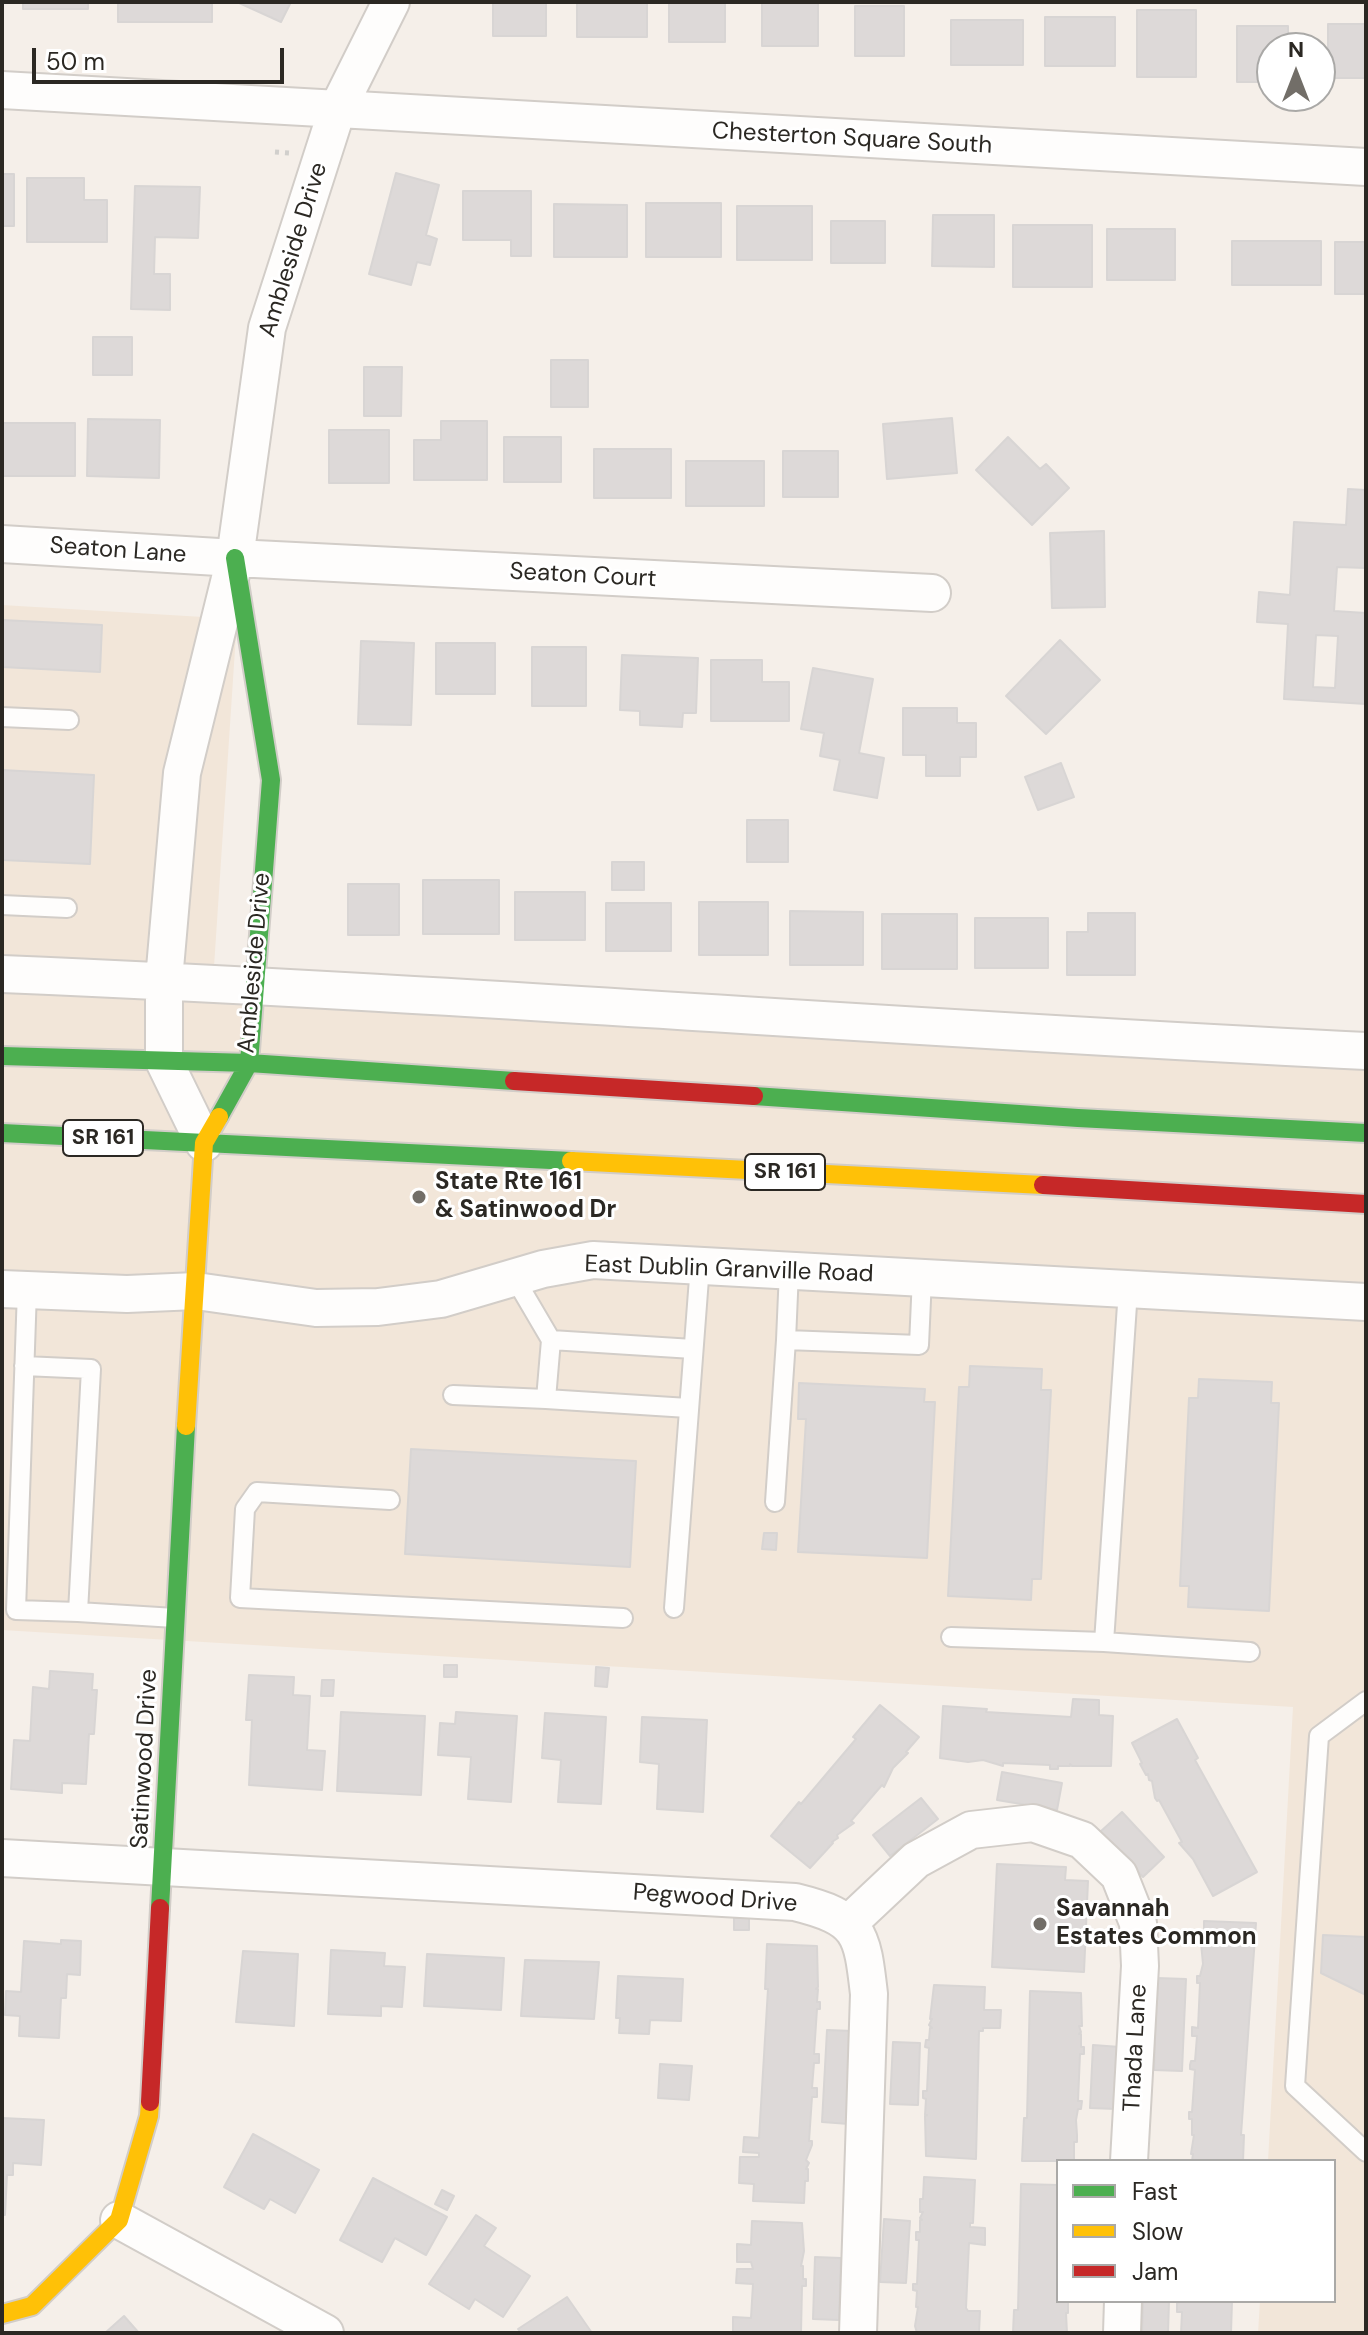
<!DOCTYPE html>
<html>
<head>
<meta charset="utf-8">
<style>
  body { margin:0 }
  #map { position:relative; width:1368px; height:2335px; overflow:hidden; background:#f5efe9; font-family:"DM Sans",sans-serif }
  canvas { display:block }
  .frame { position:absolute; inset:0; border:4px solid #2b2823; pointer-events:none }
  .legend { position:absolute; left:1056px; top:2159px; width:280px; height:144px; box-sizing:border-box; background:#fff; border:2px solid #aaa9a7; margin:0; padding:10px 14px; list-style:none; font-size:24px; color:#2b2823 }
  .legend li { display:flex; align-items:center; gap:16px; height:40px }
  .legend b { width:40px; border:2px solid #aaa9a7 }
  .north { position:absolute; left:1256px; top:32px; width:80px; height:80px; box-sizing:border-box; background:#fff; border:2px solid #aaa9a7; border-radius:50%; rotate:0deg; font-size:22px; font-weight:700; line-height:32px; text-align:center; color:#2b2823 }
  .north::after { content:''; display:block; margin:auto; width:28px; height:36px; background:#726e68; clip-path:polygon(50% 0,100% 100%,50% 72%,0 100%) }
  .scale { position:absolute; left:32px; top:48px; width:252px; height:36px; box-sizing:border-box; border:4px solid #2b2823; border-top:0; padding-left:10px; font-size:24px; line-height:28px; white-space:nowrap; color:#2b2823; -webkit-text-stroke:6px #fff; paint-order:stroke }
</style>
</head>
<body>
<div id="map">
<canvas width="1368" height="2335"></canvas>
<div class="frame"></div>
<ul class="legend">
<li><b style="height:10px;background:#4caf50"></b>Fast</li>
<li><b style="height:10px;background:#ffc107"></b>Slow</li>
<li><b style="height:10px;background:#c62828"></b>Jam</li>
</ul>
<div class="north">N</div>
<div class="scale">50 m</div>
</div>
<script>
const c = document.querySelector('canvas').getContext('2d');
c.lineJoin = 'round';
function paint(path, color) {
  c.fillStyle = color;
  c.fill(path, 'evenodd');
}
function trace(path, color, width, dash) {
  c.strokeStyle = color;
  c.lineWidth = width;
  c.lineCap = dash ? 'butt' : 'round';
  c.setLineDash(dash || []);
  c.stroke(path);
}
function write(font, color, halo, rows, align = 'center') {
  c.font = font + ' "DM Sans",sans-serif';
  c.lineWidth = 6;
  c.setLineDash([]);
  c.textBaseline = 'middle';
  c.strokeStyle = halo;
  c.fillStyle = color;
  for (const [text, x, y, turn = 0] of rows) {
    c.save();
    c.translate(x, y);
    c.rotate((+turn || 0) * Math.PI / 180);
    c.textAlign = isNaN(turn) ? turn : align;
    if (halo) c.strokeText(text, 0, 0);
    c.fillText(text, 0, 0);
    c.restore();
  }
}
const built = new Path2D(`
  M2 605 237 619 212 997 1366 1052V2333H1258L1260 2301H1334V2161H1268L1293 1707 2 1630Z`);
const building = new Path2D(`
  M23 2H88V9H23Z
  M118 2H212V22H118Z
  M237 2H291L281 22Z
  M493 2H546V36H493Z
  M577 2H647V37H577Z
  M669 2H725V42H669Z
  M762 2H818V46H762Z
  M855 6H904V56H855Z
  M1137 10H1196V77H1137Z
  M1045 17H1115V66H1045Z
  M951 20H1023V65H951Z
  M1328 24H1366V78H1328Z
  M1237 26H1288V48H1272V82H1237Z
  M396 173 439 185 426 235 437 239 430 265 417 262 411 285 369 274Z
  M2 174H14V226H2Z
  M27 178H84V200H107V242H27Z
  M135 186 200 187 198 238 155 237 154 274H170V310L131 309Z
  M463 191H531V256H511V240H463Z
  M646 203H721V257H646Z
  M554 204 627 205V257H554Z
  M737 206H812V260H737Z
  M933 215H994V267L932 266Z
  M831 221H885V263H831Z
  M1013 225H1092V287H1013Z
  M1107 229H1175V280H1107Z
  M1232 241H1321V285H1232Z
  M1335 242H1366V294H1335Z
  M93 337H132V375H93Z
  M551 360H588V407H551Z
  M364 367H402L401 416H364Z
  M952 418 957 473 887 479 883 424Z
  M88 419 160 420 159 478 87 476Z
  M441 421H487V480H414V440H441Z
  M2 423H75V476H2Z
  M329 430H389V483H329Z
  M504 437H561V482H504Z
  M1008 437 1040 469 1046 464 1069 488 1032 525 976 470Z
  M594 449H671V498H594Z
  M783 451H838V497H783Z
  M686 461H764V506H686Z
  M1348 489 1366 490V568L1337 567 1334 611 1366 613V704L1284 699 1288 624 1257 622 1259 592 1290 595 1294 522 1346 525ZM1316 635 1338 636 1335 688 1313 687Z
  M1104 531 1105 607 1052 608 1050 533Z
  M2 620 102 625 100 672 2 667Z
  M1060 640 1100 680 1046 734 1006 696Z
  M361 641 414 643 411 725 358 724Z
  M436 643H495V694H436Z
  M532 647H586V706H532Z
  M622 655 698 658 696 713H683L682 727 640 725V711L620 710Z
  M711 660H762V682H789V721H711Z
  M813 668 873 679 859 753 884 758 877 798 834 790 840 760 820 756 824 733 801 729Z
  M903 708H957V723H976V757H960V776H926V755H903Z
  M1061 763 1074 797 1038 810 1025 777Z
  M2 770 94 775 90 864 2 860Z
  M747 820H788V862H747Z
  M612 862H644V890H612Z
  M423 880H499V934H423Z
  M348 884H399V935H348Z
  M515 892H585V940H515Z
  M699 902H768V955H699Z
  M606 903H671V951H606Z
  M790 911 863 912V965H790Z
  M1088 913H1135V975H1067V932H1088Z
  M882 914H957V969H882Z
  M975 918H1048V968H975Z
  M970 1366 1042 1369 1041 1390H1051L1041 1579H1032L1031 1600 948 1596 959 1387H969Z
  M1199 1379 1272 1382 1271 1403H1279L1269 1611 1188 1607 1189 1586H1180L1189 1398H1198Z
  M799 1383 925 1389 924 1402H935L927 1558 798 1552 806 1419H798Z
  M411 1449 636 1461 630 1567 405 1554Z
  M764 1533H777L776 1550 762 1549Z
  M444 1665H457V1677H444Z
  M596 1667 609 1668 607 1687 595 1686Z
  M50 1671 93 1674 92 1690H97L94 1734H89L86 1784 62 1783V1793L11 1789 14 1740 30 1741 33 1687 49 1689Z
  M249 1675 294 1677 293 1695 310 1696 307 1750 325 1751 322 1790 249 1785 252 1720H246Z
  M322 1680H334L333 1696H321Z
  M1073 1699 1099 1700V1715L1113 1716 1111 1766H1072L1070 1764V1766H1058V1769H1050V1765L1003 1763V1766L983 1760 968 1762 940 1758 943 1706 987 1709 986 1712 1071 1717Z
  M880 1705 919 1737 906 1752 908 1753 893 1768 884 1787 882 1785 851 1821 854 1823 837 1835 838 1838 832 1842 833 1843 810 1868 771 1836 799 1802 801 1804 856 1739 853 1737Z
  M341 1712 425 1716 421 1795 337 1791Z
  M456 1712 517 1716 511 1802 468 1799 471 1757 438 1755 440 1723 455 1724Z
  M545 1713 606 1717 601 1804 558 1802 561 1760 542 1758Z
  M642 1717 707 1720 703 1812 657 1809 659 1764 640 1762Z
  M1177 1719 1198 1758 1195 1760 1257 1872 1213 1896 1193 1859 1179 1843 1182 1842 1159 1800 1157 1801 1155 1798 1152 1781 1149 1780 1148 1774 1146 1775 1140 1764 1142 1763 1132 1743Z
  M1002 1772 1062 1783 1057 1810 997 1800Z
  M921 1798 938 1819 890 1856 873 1835Z
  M1122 1812 1164 1857 1143 1877 1100 1832Z
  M997 1864 1066 1867 1065 1880 1088 1881 1084 1972 992 1967Z
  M734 1918H749V1930H734Z
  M1204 1921 1256 1923 1241 2135H1244L1243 2161H1192L1193 2154H1191L1194 2135H1192V2119H1189V2112H1192L1195 2070 1190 2069V2065L1191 2061H1195L1197 2036H1192V2027L1198 2028 1200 1983H1197V1976H1200L1203 1964 1201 1943H1204Z
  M1323 1935 1366 1937V1995L1321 1973Z
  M61 1940 81 1941 80 1975 67 1974 66 1998H61L59 2038 19 2036 20 2016 5 2015 6 1991 21 1992 24 1941 61 1944Z
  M767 1944 817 1946 818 1987 816 1989H818L817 2002H820V2009H817L814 2054H819V2063H814L812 2088H817V2097H812L809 2141H812V2145L806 2160 809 2163 806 2169H808V2181H805L804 2203 753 2201 754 2184 739 2183 740 2157H759V2153L743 2152 744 2137 759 2138 768 1989H765Z
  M331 1950 385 1953 384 1966 405 1967 402 2007 381 2006V2016L328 2014Z
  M243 1951 298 1954 294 2026 236 2022Z
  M427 1954 504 1958 501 2010 424 2006Z
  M525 1960 599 1962 594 2019 521 2016Z
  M618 1976 683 1979 681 2021 650 2020 649 2034 619 2033 620 2018H616Z
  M1157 1978 1186 1979 1182 2071 1154 2070Z
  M934 1985 985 1987 984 2010H1001L1000 2028H983V2031H979L976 2159 926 2156 925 2116 927 2115H925L926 2099 923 2098V2091H927L929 2048 925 2047 926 2040H929L930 2028H932L929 2025 932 2019H930Z
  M1030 1991 1081 1993 1082 2026H1079L1081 2032 1079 2034H1081V2047H1084V2054H1080L1078 2101H1082L1081 2109H1078L1076 2120 1077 2135V2142H1074V2161H1022L1024 2118H1027Z
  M827 2030 853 2031 849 2124 822 2122Z
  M893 2042 920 2043 918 2105 890 2104Z
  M1093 2045 1120 2047 1116 2109 1090 2108Z
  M660 2064 692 2066 689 2100 658 2098Z
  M2 2118 44 2120 41 2165 13 2163V2175H7L5 2215H2Z
  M253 2134 319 2170 295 2213 270 2199 264 2209 224 2187Z
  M924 2177 975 2180 973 2223H970V2227L985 2228V2245L969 2243 966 2308 968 2311H980L979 2332 917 2333 915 2326 918 2307H916L917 2291 913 2290V2284H917L919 2240H916V2232H920V2220H922L920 2218 923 2212H920V2199H923Z
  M373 2178 447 2217 426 2255 395 2238 382 2262 340 2240Z
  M1021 2184 1058 2185V2301H1071H1068V2313H1066L1067 2333H1013L1014 2310H1018Z
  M442 2190 454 2196 447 2210 435 2204Z
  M476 2215 496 2228 484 2246 530 2276 503 2317 475 2299 469 2309 429 2284Z
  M884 2219 910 2221 906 2283 880 2282Z
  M752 2221 802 2223 804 2251 801 2266H803V2279H806V2286H802L801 2333H804H733V2317L751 2318 753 2284 736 2283 737 2269H753L751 2262H737V2244L751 2245Z
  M815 2257 841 2258 839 2320 813 2319Z
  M567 2297 592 2333H521L518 2329Z
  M1143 2301H1169L1168 2333H1142Z
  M1182 2301H1232L1231 2333H1181L1182 2312H1177V2303Z
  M124 2316 139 2333H105Z`);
const path = new Path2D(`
  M275 152 289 153`);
const lane = new Path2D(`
  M2 717 69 720
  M2 905 67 908
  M789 1271 786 1340 919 1345 922 1277
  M551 1340 693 1349
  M24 1366 91 1369 78 1612 16 1610 27 1290
  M453 1395 546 1399 551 1340 514 1277
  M546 1399 688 1408
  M390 1500 257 1492 245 1509 240 1598 623 1618
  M775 1502 786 1340
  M674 1608 700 1265
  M78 1612 175 1618
  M951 1637 1104 1642 1128 1290
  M1104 1642 1250 1652
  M1366 1701 1319 1736 1295 2086 1366 2152`);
const street = new Path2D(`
  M2 90 1366 167
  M2 544 235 558 932 593
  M2 974C457 993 911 1029 1366 1051
  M204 1143 164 1061V980L182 773 235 558 267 328 337 110 391 2
  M2 1289 127 1294 196 1291 316 1308 378 1307 441 1299 543 1269 593 1260 1366 1302
  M2 1858 795 1902C860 1918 862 1932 869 1994L858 2333
  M849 1923 916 1860 971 1830 1033 1823 1082 1840 1119 1875 1138 1923 1140 1966 1129 2161
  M119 2220 325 2333
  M1122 2333 1123 2301`);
const fast = new Path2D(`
  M2 1056 249 1063 514 1081
  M754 1096 1078 1118 1366 1133
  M219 1117 249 1063 271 780 235 558
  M2 1133 571 1161
  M160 1908 186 1426`);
const slow = new Path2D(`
  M571 1161 1043 1185
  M186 1426 204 1143 219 1117
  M2 2314 32 2306 119 2220 149 2116 150 2102`);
const jam = new Path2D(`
  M514 1081 754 1096
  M1043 1185 1366 1204
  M150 2102 160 1908`);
const markers = [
  [419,1197,8,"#726e68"],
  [1040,1924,8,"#726e68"]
];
const shields = [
  [103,1138,80],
  [785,1172,80]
];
const shieldNames = [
  ["SR 161",103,1138],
  ["SR 161",785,1172]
];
const streetNames = [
  ["Chesterton Square South",852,139,3],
  ["Ambleside Drive",294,250,-73],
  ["Seaton Lane",118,551,4],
  ["Seaton Court",583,576,3],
  ["Ambleside Drive",255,963,-85],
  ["East Dublin Granville Road",729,1270,2],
  ["Satinwood Drive",145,1759,-87],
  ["Pegwood Drive",715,1899,4],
  ["Thada Lane",1136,2048,-87]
];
const poiNames = [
  ["State Rte 161",435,1183],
  ["& Satinwood Dr",435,1211],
  ["Savannah",1056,1910],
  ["Estates Common",1056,1938]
];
paint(built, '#f2e6d9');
paint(building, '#ddd9d8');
trace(building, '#d8d5d4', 2);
trace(lane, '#d2cdc8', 22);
trace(street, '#d2cdc8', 40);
trace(fast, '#d2cdc8', 22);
trace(slow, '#d2cdc8', 22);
trace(jam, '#d2cdc8', 22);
trace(path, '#d1cfcc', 5, [4, 6]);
trace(lane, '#fefdfc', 18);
trace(street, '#fefdfc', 36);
trace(fast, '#4caf50', 18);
trace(slow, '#ffc107', 18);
trace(jam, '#c62828', 18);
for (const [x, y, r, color] of markers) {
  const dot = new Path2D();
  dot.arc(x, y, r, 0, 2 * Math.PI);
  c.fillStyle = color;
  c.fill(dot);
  trace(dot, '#fff', 3);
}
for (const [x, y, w] of shields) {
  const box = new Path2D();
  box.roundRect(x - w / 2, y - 18, w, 36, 6);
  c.fillStyle = '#fff';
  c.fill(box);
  trace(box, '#2b2823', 2);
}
write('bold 22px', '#2b2823', null, shieldNames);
write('24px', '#2b2823', '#fff', streetNames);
write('bold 24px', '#2b2823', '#fff', poiNames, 'left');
</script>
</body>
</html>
